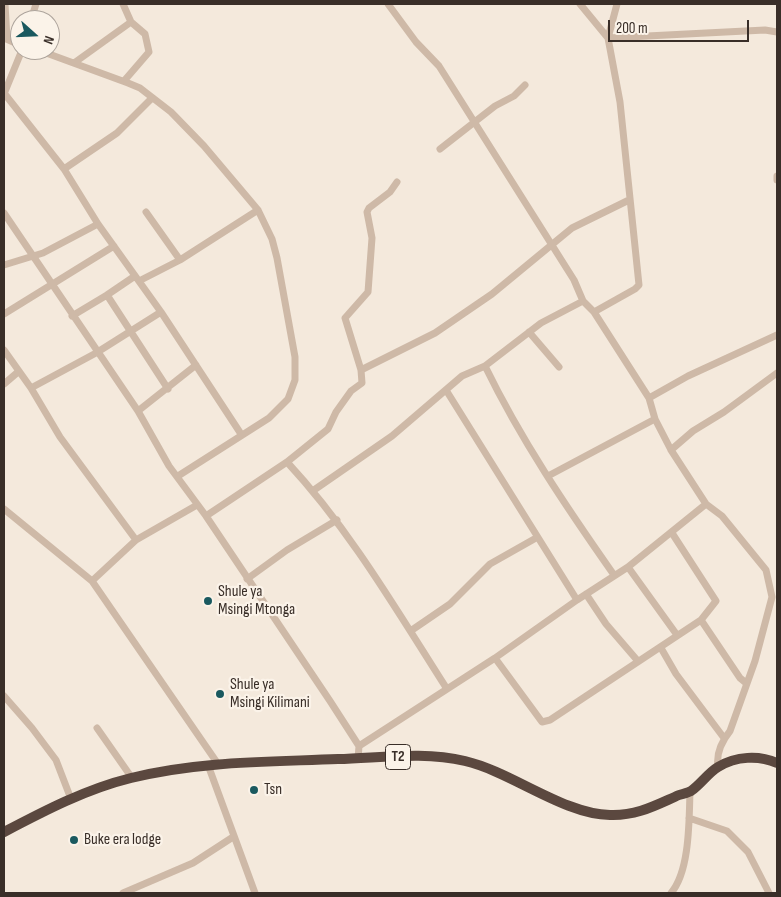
<!DOCTYPE html>
<html>
<head>
<meta charset="utf-8">
<style>
  body { margin:0 }
  #map { position:relative; width:781px; height:897px; overflow:hidden; background:#f4e9dc; font-family:"Sofia Sans Condensed",sans-serif }
  canvas { display:block }
  .frame { position:absolute; inset:0; border:5px solid #392e28; pointer-events:none }
  .north { position:absolute; left:10px; top:10px; width:50px; height:50px; box-sizing:border-box; background:#fbf3e9; border:1px solid #ada49c; border-radius:50%; rotate:110deg; font-size:14px; font-weight:700; line-height:20px; text-align:center; color:#392e28 }
  .north::after { content:''; display:block; margin:auto; width:18px; height:22px; background:#1a595f; clip-path:polygon(50% 0,100% 100%,50% 72%,0 100%) }
  .scale { position:absolute; left:608px; top:20px; width:141px; height:22px; box-sizing:border-box; border:2px solid #392e28; border-top:0; padding-left:6px; font-size:15px; line-height:18px; white-space:nowrap; color:#392e28; -webkit-text-stroke:4px #fbf3e9; paint-order:stroke }
</style>
</head>
<body>
<div id="map">
<canvas width="781" height="897"></canvas>
<div class="frame"></div>
<div class="north">N</div>
<div class="scale">200 m</div>
</div>
<script>
const c = document.querySelector('canvas').getContext('2d');
c.lineJoin = 'round';
function trace(path, color, width, dash) {
  c.strokeStyle = color;
  c.lineWidth = width;
  c.lineCap = dash ? 'butt' : 'round';
  c.setLineDash(dash || []);
  c.stroke(path);
}
function write(font, color, halo, rows, align = 'center') {
  c.font = font + ' "Sofia Sans Condensed",sans-serif';
  c.lineWidth = 4.5;
  c.setLineDash([]);
  c.textBaseline = 'middle';
  c.strokeStyle = halo;
  c.fillStyle = color;
  for (const [text, x, y, turn = 0] of rows) {
    c.save();
    c.translate(x, y);
    c.rotate((+turn || 0) * Math.PI / 180);
    c.textAlign = isNaN(turn) ? turn : align;
    if (halo) c.strokeText(text, 0, 0);
    c.fillText(text, 0, 0);
    c.restore();
  }
}
const minor = new Path2D(`
  M5 4 7 39
  M123 4 131 22 145 34 149 52 124 81
  M388 4 416 42 439 66 574 280 583 301 594 312 649 398 655 419 671 450 706 504 722 516 766 570 772 597 755 661 730 731C722 741 716 754 718 767
  M580 4 608 38 765 30 777 32
  M31 20 36 4
  M4 38 20 45
  M38 50 128 83 140 88 171 112 204 146 258 210 272 239 277 258 295 357V380L288 399 269 418 178 476
  M74 63 131 22
  M4 93 64 169 98 224 161 312 241 434
  M4 94 22 50
  M440 149 495 106 514 96 525 85
  M64 169 117 133 152 98
  M777 176V180
  M146 212 180 260
  M4 213 138 411 169 466 206 516 330 701 359 746 358 759
  M4 265 43 253 98 224
  M139 281 180 260 258 210
  M107 295 168 389
  M594 312 635 289 639 285 620 102 608 38 617 4
  M4 314 114 246
  M72 316 107 295 135 276
  M529 332 559 367
  M4 350 31 388 60 437 136 540
  M485 366C521 440 567 508 614 575
  M361 370 435 333 492 294 572 228 629 200
  M4 384 18 372
  M31 388 96 353 161 312
  M446 390 577 600
  M649 398 688 376 777 335
  M138 411 196 365
  M671 450 693 431 724 412 777 373
  M287 462C351 531 397 611 447 689
  M548 476 655 419
  M314 490 392 436 462 376 485 366 541 323 583 301
  M4 509 92 581 218 764
  M206 516 287 462 328 429 336 412 351 391 362 383 361 370 345 318 368 292 372 238 367 212 369 208 390 192 397 182
  M628 567 677 635
  M247 579 287 550 337 520
  M92 581 136 540 197 505
  M586 594 606 624 637 660
  M701 620 740 678 746 683
  M412 630 450 604 490 564 536 538
  M661 648 676 674 724 738
  M495 658 542 722 550 720 701 620 716 601 672 533
  M4 696 32 728 56 760 71 799
  M97 728 132 778
  M359 746 495 658 577 600 628 567 706 504
  M208 765 255 893
  M689 818 727 831 748 852 769 893
  M123 893 193 863 233 837
  M671 893C690 871 689 820 690 791`);
const highway = new Path2D(`
  M4 832C44 811 86 789 131 778 199 761 269 762 338 759 380 758 424 751 465 761 512 772 563 814 610 815 637 816 656 805 679 795 683 794 687 793 691 791 701 784 708 773 718 767 736 756 759 755 777 763`);
const markers = [
  [208,601,5,"#1a595f"],
  [220,694,5,"#1a595f"],
  [254,790,5,"#1a595f"],
  [74,840,5,"#1a595f"]
];
const shields = [
  [398,757,25]
];
const shieldNames = [
  ["T2",398,757]
];
const poiNames = [
  ["Shule ya",218,592],
  ["Msingi Mtonga",218,610],
  ["Shule ya",230,685],
  ["Msingi Kilimani",230,703],
  ["Tsn",264,790],
  ["Buke era lodge",84,840]
];
trace(minor, '#ceb9a7', 7);
trace(highway, '#5b483f', 10);
for (const [x, y, r, color] of markers) {
  const dot = new Path2D();
  dot.arc(x, y, r, 0, 2 * Math.PI);
  c.fillStyle = color;
  c.fill(dot);
  trace(dot, '#fbf3e9', 2);
}
for (const [x, y, w] of shields) {
  const box = new Path2D();
  box.roundRect(x - w / 2, y - 12.5, w, 25, 4);
  c.fillStyle = '#fbf3e9';
  c.fill(box);
  trace(box, '#392e28', 1);
}
write('bold 15px', '#392e28', null, shieldNames);
write('16px', '#392e28', '#fbf3e9', poiNames, 'left');
</script>
</body>
</html>
